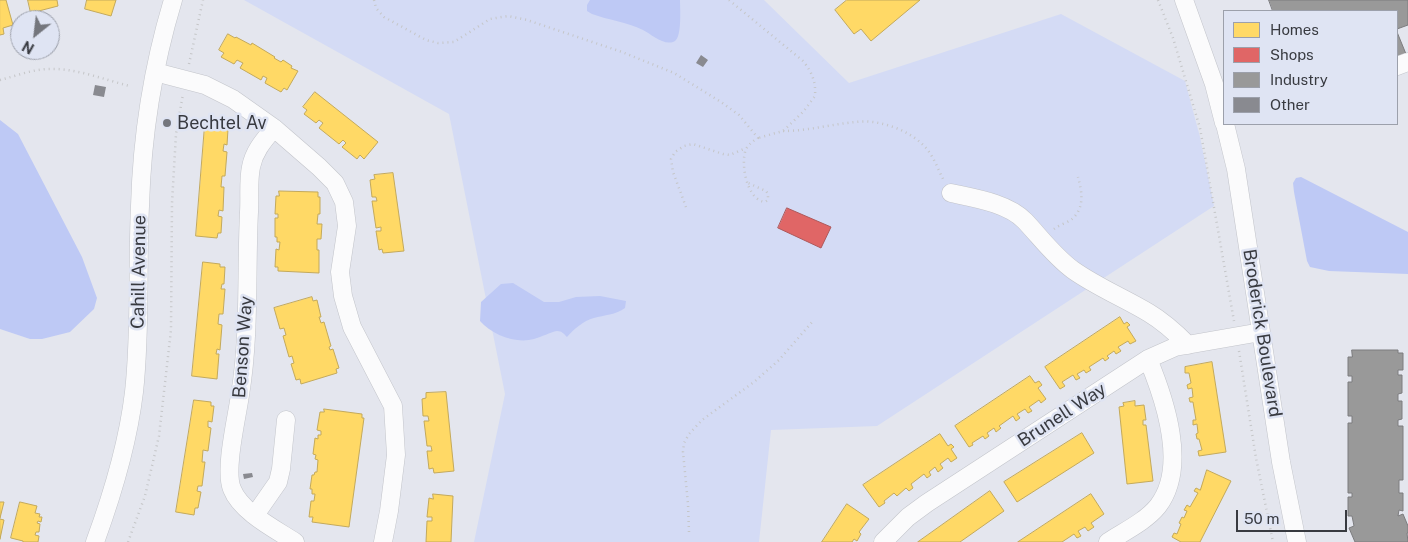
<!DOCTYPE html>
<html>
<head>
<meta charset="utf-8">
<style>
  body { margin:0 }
  #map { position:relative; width:1408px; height:542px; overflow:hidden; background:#e4e6ee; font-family:"Public Sans",sans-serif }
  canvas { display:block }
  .legend { position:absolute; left:1223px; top:10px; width:175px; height:115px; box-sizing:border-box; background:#dfe4f3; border:1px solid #9ca0ab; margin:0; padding:6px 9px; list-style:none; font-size:15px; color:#383a40 }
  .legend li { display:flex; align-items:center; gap:10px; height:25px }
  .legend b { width:25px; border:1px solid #9ca0ab }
  .north { position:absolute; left:10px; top:10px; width:50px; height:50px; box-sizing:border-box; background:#dfe4f3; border:1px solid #9ca0ab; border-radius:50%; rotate:209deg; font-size:14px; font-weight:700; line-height:20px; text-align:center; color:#383a40 }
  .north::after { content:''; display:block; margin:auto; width:18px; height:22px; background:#74767d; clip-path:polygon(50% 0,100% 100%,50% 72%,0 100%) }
  .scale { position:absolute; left:1236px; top:510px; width:111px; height:22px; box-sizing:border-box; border:2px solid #383a40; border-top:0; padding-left:6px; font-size:15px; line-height:18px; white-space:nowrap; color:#383a40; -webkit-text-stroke:4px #dfe4f3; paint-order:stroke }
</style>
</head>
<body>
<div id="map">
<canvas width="1408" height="542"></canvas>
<ul class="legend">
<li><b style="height:14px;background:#ffd966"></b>Homes</li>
<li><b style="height:14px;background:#e06666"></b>Shops</li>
<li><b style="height:14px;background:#999"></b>Industry</li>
<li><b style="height:14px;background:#898a90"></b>Other</li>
</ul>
<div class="north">N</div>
<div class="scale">50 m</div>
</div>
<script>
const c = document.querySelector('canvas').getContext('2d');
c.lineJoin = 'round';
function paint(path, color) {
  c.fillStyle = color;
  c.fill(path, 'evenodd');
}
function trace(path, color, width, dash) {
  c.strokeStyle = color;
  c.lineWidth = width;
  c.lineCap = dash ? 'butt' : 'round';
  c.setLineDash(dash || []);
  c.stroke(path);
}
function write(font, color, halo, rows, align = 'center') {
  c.font = font + ' "Public Sans",sans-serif';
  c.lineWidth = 5;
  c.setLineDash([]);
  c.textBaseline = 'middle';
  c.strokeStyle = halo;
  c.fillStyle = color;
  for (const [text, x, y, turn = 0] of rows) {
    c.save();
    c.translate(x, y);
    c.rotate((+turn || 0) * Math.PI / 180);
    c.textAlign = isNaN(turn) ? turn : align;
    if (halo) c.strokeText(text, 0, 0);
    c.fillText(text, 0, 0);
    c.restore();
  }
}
const green = new Path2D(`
  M244 0H764L849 83 1061 14 1185 81 1200 137 1214 206 877 426 771 430 759 542H474L505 394 449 114Z`);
const water = new Path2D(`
  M590 0H680C680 9 682 36 675 41 665 47 651 34 643 30 627 22 608 20 592 14L587 11V5Z
  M0 120 18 134 82 257 97 298 94 309 70 332 42 339H30L0 329Z
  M1301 177 1408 232V274L1329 271 1310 267 1307 261 1294 192 1293 183 1296 178Z
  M513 283 544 302H559L576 297 600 296 626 301 625 308C616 315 604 315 594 318 583 321 574 329 567 337 564 334 562 331 557 331 550 332 542 337 534 339 516 344 492 335 480 321L481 302 501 284Z`);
const homes = new Path2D(`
  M0 0H6L13 25 3 28 4 34 0 35Z
  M28 0H57L58 6 31 13Z
  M87 0H116L111 16 85 9Z
  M847 0H920L871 41 861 29 854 34 835 10Z
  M228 34 235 38 236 37 251 45 252 43 275 57 274 58 281 62 283 60 292 66 291 68 298 71 287 90 284 88 281 92 265 83 267 78 263 76 261 80 240 68 243 63 237 60 234 64 221 57 224 53 219 50Z
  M315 92 378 142 364 159 360 155 357 159 342 147 346 143 343 140 339 144 319 128 323 123 319 120 316 123 304 114 307 110 303 107Z
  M205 125 223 126 222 128 228 129 227 145 224 144 223 151 227 152 225 176H222L221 187H224L223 211 219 210 218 216 222 217 221 233H218L217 238 196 236Z
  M393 173 404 251 383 253 382 249 379 250 376 231H381V227L376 228 372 201H377L376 197H372L370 180 375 179 374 175Z
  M279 191 318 192V197H320V214H318L317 224H322L321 239H317V250H319V273L278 271V267H275L276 249 279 250 280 242H277V237H275V218H278V214H275L276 196H279Z
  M203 262 220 264V267H225L224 284H222L221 289H225L223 314H219L218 324 222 325 220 350 217 349 216 354H219L217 379 192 376Z
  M312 297 313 301 317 300 321 317H319L321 323 324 322 331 346 329 347 330 350 333 349 339 368 336 369 337 373 301 384 300 379 296 380 291 364 294 363 292 356 289 357 283 336 286 335 284 328 280 329 274 308Z
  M1120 317 1124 324 1127 322 1130 325 1127 327 1136 341 1130 344 1128 341 1118 347 1121 351 1116 354 1114 351 1107 356 1109 358 1105 361 1103 358 1089 367 1091 370 1086 373 1084 370 1077 374 1080 378 1076 380 1073 375 1062 382 1065 386 1060 389 1045 367Z
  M1212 362 1226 452 1199 456 1198 451 1202 450 1199 439H1197L1196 434 1198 433 1197 424 1193 425V420H1196L1193 402H1190L1189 398 1193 397 1192 388 1188 389 1187 385 1191 383 1189 373H1185V367Z
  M1030 376 1035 383 1039 381 1042 385 1038 388 1046 399 1041 403 1039 400 1029 407 1032 411 1028 413 1025 409 1017 414 1020 418 1016 421 1013 416 999 426 1001 428 996 432 994 428 987 433 989 436 985 439 983 436 972 443 973 445 969 447 955 426Z
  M446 392 454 471 434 473 433 468 429 469 427 451H432L431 446H427L424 421H429L428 416H423L422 399 426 398V393Z
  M194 400 211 402V406H214L212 422 208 421V427L211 428 208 451 203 450 202 462H205L202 486H198L197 491 201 492 198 508H195L194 515 176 512Z
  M1135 401V406L1144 405 1146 420H1143V425H1146L1153 481 1127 484 1119 407 1124 406 1123 403Z
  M324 409 362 414V418H364L349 527 312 522 313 517H309L311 501H314L315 494H312V489H310L312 475H314L315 472H317L318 460 315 459 316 455 313 454 315 438 318 439V435H321V431L317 430 320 412H324Z
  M1082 433 1094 453 1017 502 1004 482Z
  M940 434 948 446 951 444 954 447 951 449 957 458 951 462 948 458 940 464 943 468 938 472 935 467 929 472 931 475 927 478 924 474 911 484 913 488 909 491 906 488 897 496 894 493 884 501 885 503 879 507 863 485Z
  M1207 470 1231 481 1200 542H1181L1172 537 1174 533 1177 534 1181 524 1179 523 1182 517 1184 518 1187 511 1184 510 1187 505 1190 507 1198 493 1194 491 1196 488 1200 490Z
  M990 491 1004 511 960 542H918Z
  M433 494 453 496 451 542H426L427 521H432V517H427L429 498 433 499Z
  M1091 494 1104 514 1091 523 1094 527 1088 531 1085 527 1078 531 1081 536 1077 538 1074 534 1062 542H1018Z
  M0 502H4L0 518Z
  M20 502 37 506 35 513 40 514 39 517H42L41 522 38 521 37 523 40 524 39 532H36L35 535 39 536 38 542H23V541L11 538Z
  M847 504 869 519 859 532 861 534 857 541 854 539 852 542H822Z
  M0 519 4 520 0 539Z`);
const shops = new Path2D(`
  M787 208 831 227 821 248 778 228Z`);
const industry = new Path2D(`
  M1269 0H1408V25L1397 29V11H1273Z
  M1397 32 1406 54 1397 58Z
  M1352 350H1398V353H1403V370H1398V375H1402V393L1398 394V401H1402V419L1398 420V426H1403V480H1399V493H1403V511L1399 510 1398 516 1403 514 1408 526V533H1407L1408 542H1355L1349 528 1354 526 1352 516H1348V497H1352V493H1348V423H1352V416H1348V382H1352V376H1348V357H1352Z`);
const building = new Path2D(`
  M701 55 708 60 703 67 696 63Z
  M95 85 106 87 104 97 93 95Z
  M252 473 253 477 244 479 243 474Z`);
const path = new Path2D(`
  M374 0 376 8 384 17 426 40 438 43 454 42 490 19 508 16 527 20 622 52 674 73 721 102 739 115 758 138C753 141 749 144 746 149 740 164 747 200 765 202L768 200V194L766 191 748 183
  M729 0 803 61C812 72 816 82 815 96L803 112 783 131 758 138
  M1158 0 1173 38 1200 128 1234 321
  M189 64 203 0
  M0 80C16 76 33 69 50 69 76 68 105 80 130 86
  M783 131C808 131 832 124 856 122 877 119 906 129 921 143 932 152 937 167 943 179
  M686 207 673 172 671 159 675 152 684 146 693 144 723 154 730 155 746 148
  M1054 229C1059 225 1067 223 1072 219 1085 208 1082 191 1078 177
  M1239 351 1256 458 1273 542
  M689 532 688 504 683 452 684 443 689 434 702 420 754 382 779 360 813 321
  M128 542 145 496 159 436 171 330 172 203 176 134 183 94`);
const minor = new Path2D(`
  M1184 0 1214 84 1224 123
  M1397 66 1408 62
  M155 72 205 85 233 99 274 128 319 167 335 183 344 202 347 226 340 272 343 296 352 327 393 406 396 455 389 511 383 542
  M1225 124 1236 169 1281 462 1297 542
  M274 128C264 140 254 151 251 167 248 181 250 197 249 212 246 273 250 334 240 395 237 417 224 470 232 489 241 512 275 529 295 542
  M951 193C974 198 1008 203 1025 221 1041 238 1054 256 1073 270 1097 287 1124 298 1149 313 1164 322 1176 333 1188 345
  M255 515 278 482 281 469 286 420
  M95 542C113 493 128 443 134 392 141 330 137 268 140 206 142 136 153 66 173 0
  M883 542 908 517 927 503 1148 359 1175 347 1261 332
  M1108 542C1125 531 1146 521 1158 506 1188 467 1165 400 1148 359`);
const markers = [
  [167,123,5,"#74767d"]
];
const poiNames = [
  ["Bechtel Av",177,123]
];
const streetNames = [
  ["Cahill Avenue",139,272,-89],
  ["Broderick Boulevard",1262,333,81],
  ["Benson Way",243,347,-86],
  ["Brunell Way",1062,415,-33]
];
paint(green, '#d4dbf5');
paint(water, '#bec9f5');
paint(homes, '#ffd966');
trace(homes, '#c3a95b', 1);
paint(shops, '#e06666');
trace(shops, '#ae595b', 1);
paint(industry, '#999');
trace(industry, '#7c7c7e', 1);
paint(building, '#898a90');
trace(minor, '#c2c4ca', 19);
trace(path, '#c5c6c8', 2.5, [1, 4]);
trace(minor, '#fbfbfc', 18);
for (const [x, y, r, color] of markers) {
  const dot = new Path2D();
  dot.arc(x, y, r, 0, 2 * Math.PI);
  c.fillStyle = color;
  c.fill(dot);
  trace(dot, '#dfe4f3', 2);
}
write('18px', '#383a40', '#dfe4f3', poiNames, 'left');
write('18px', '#383a40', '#dfe4f3', streetNames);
</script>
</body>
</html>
